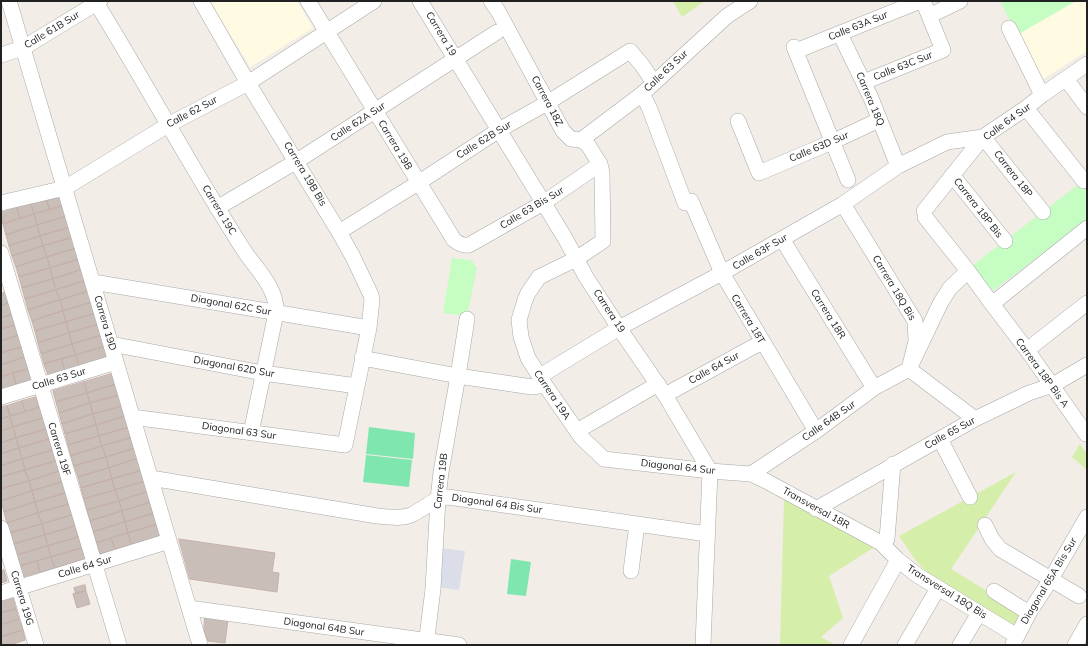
<!DOCTYPE html>
<html>
<head>
<meta charset="utf-8">
<style>
  body { margin:0 }
  #map { position:relative; width:1088px; height:646px; overflow:hidden; background:#f2ede7; font-family:Mulish,sans-serif }
  canvas { display:block }
  .frame { position:absolute; inset:0; border:2px solid #212121; pointer-events:none }
</style>
</head>
<body>
<div id="map">
<canvas width="1088" height="646"></canvas>
<div class="frame"></div>
</div>
<script>
const c = document.querySelector('canvas').getContext('2d');
c.lineJoin = 'round';
function paint(path, color) {
  c.fillStyle = color;
  c.fill(path, 'evenodd');
}
function trace(path, color, width, dash) {
  c.strokeStyle = color;
  c.lineWidth = width;
  c.lineCap = dash ? 'butt' : 'round';
  c.setLineDash(dash || []);
  c.stroke(path);
}
function write(font, color, halo, rows, align = 'center') {
  c.font = font + ' Mulish,sans-serif';
  c.lineWidth = 4;
  c.setLineDash([]);
  c.textBaseline = 'middle';
  c.strokeStyle = halo;
  c.fillStyle = color;
  for (const [text, x, y, turn = 0] of rows) {
    c.save();
    c.translate(x, y);
    c.rotate((+turn || 0) * Math.PI / 180);
    c.textAlign = isNaN(turn) ? turn : align;
    if (halo) c.strokeText(text, 0, 0);
    c.fillText(text, 0, 0);
    c.restore();
  }
}
const education = new Path2D(`
  M210 1H297L313 28 250 67Z
  M1076 1H1087V51L1040 81 1017 35Z`);
const grass = new Path2D(`
  M673 1H705L682 17Z
  M1080 444 1087 454V470L1072 457Z
  M1016 472 951 569 1023 613 1015 626 926 572 914 558 899 536Z
  M784 499 878 545 829 576 843 618 821 637 835 645H780Z`);
const park = new Path2D(`
  M1000 1H1076L1017 35Z
  M1087 178V220L990 293 969 268Z
  M452 258 471 260 477 268 467 316 443 313Z`);
const pitch = new Path2D(`
  M369 427 415 433 413 459 366 454Z
  M366 455 412 460 409 487 363 482Z
  M511 559 531 562 526 596 507 594Z`);
const plaza = new Path2D(`
  M439 548 465 551 459 590 436 587Z`);
const building = new Path2D(`
  M61 195 65 205 50 210 46 199Z
  M46 199 50 210 34 214 31 204Z
  M31 204 34 214 20 219 17 208Z
  M65 205 68 216 37 225 34 214Z
  M17 208 20 219 3 224 1 213Z
  M34 214 37 225 6 235 3 224Z
  M68 216 71 227 40 236 37 225Z
  M37 225 40 236 9 246 6 235Z
  M71 227 74 237 43 246 40 236Z
  M40 236 43 246 12 256 9 246Z
  M74 237 77 248 47 257 43 246Z
  M43 246 47 257 16 267 12 256Z
  M77 248 80 259 50 268 47 257Z
  M47 257 50 268 19 277 16 267Z
  M80 259 83 269 53 279 50 268Z
  M50 268 53 279 22 288 19 277Z
  M83 269 87 280 56 290 53 279Z
  M53 279 56 290 25 299 22 288Z
  M87 280 90 291 60 300 56 290Z
  M56 290 60 300 28 310 25 299Z
  M90 291 93 302 63 311 60 300Z
  M6 292 9 303 1 305V294Z
  M60 300 63 311 32 321 28 310Z
  M93 302 96 313 66 322 63 311Z
  M9 303 12 314 1 318V305Z
  M63 311 66 322 35 331 32 321Z
  M96 313 100 324 69 333 66 322Z
  M12 314 16 325 1 329V318Z
  M66 322 69 333 38 343 35 331Z
  M100 324 103 335 72 344 69 333Z
  M16 325 19 335 1 341V329Z
  M69 333 72 344 41 354 38 343Z
  M19 335 22 347 1 353V341Z
  M103 335 106 346 76 355 72 344Z
  M72 344 76 355 44 364 41 354Z
  M106 346 109 357 79 366 76 355Z
  M22 347 25 357 1 365V353Z
  M76 355 79 366 65 370 61 359Z
  M25 357 28 369 1 377V365Z
  M61 359 65 370 48 375 44 364Z
  M28 369 32 380 16 384 13 373Z
  M13 373 16 384 1 389V377Z
  M115 373 117 384 87 393 84 382Z
  M84 382 87 393 56 402 53 391Z
  M117 384 120 395 90 403 87 393Z
  M87 393 90 403 59 413 56 402Z
  M120 395 123 406 93 414 90 403Z
  M37 397 40 407 25 412 22 401Z
  M22 401 25 412 10 416 7 406Z
  M90 403 93 414 62 424 59 413Z
  M7 406 10 416 1 419V407Z
  M123 406 126 416 96 425 93 414Z
  M40 407 43 418 13 427 10 416Z
  M93 414 96 425 65 434 62 424Z
  M10 416 13 427 1 431V419Z
  M126 416 130 427 99 436 96 425Z
  M43 418 47 429 16 438 13 427Z
  M96 425 99 436 68 445 65 434Z
  M13 427 16 438 1 443V431Z
  M130 427 133 437 102 446 99 436Z
  M47 429 50 439 19 448 16 438Z
  M99 436 102 446 71 456 68 445Z
  M133 437 136 448 106 457 102 446Z
  M16 438 19 448 1 454V443Z
  M50 439 53 450 22 459 19 448Z
  M102 446 106 457 74 466 71 456Z
  M19 448 22 459 1 466V454Z
  M136 448 139 458 109 468 106 457Z
  M53 450 56 461 25 470 22 459Z
  M106 457 109 468 78 477 74 466Z
  M139 458 143 470 112 479 109 468Z
  M22 459 25 470 1 477V466Z
  M56 461 59 471 29 481 25 470Z
  M109 468 112 479 81 488 78 477Z
  M25 470 29 481 1 489V477Z
  M143 470 146 481 115 490 112 479Z
  M59 471 62 482 32 491 29 481Z
  M112 479 115 490 84 499 81 488Z
  M29 481 32 491 1 501V489Z
  M146 481 149 491 119 501 115 490Z
  M62 482 66 493 35 502 32 491Z
  M115 490 119 501 87 510 84 499Z
  M32 491 35 502 4 512 1 501Z
  M149 491 152 502 122 511 119 501Z
  M66 493 69 504 38 513 35 502Z
  M119 501 122 511 90 521 87 510Z
  M35 502 38 513 7 523 4 512Z
  M152 502 155 513 125 522 122 511Z
  M69 504 72 515 42 524 38 513Z
  M122 511 125 522 93 532 90 521Z
  M38 513 42 524 10 533 7 523Z
  M155 513 159 524 128 533 125 522Z
  M72 515 75 526 45 535 42 524Z
  M125 522 128 533 97 543 93 532Z
  M42 524 45 535 14 544 10 533Z
  M159 524 162 536 131 544 128 533Z
  M75 526 78 537 48 546 45 535Z
  M128 533 131 544 115 549 111 538Z
  M45 535 48 546 17 555 14 544Z
  M78 537 82 548 51 557 48 546Z
  M111 538 115 549 100 554 97 543Z
  M179 539 275 553 272 572 279 573 277 592 190 579Z
  M48 546 51 557 20 566 17 555Z
  M82 548 85 559 55 568 51 557Z
  M51 557 55 568 40 572 37 561Z
  M37 561 40 572 23 577 20 566Z
  M4 570 7 581 1 583V571Z
  M85 585 86 591 76 594 74 588Z
  M86 591 90 604 77 608 73 594Z
  M13 598 16 609 1 613V601Z
  M16 609 19 619 1 625V613Z
  M205 617 228 619 225 643 208 641 204 630Z
  M19 619 23 630 1 637V625Z
  M23 630 25 640 10 645H1V637Z`);
const minor = new Path2D(`
  M9 1 200 645
  M95 1C146 83 191 168 243 249 255 268 278 288 276 313L251 433
  M308 1 454 240C459 244 463 246 469 245L543 203 600 164
  M420 1 565 238 586 277 619 328 665 395 710 471 703 645
  M491 1 498 11 563 131 571 139 581 140 588 145 600 164 602 173 603 241 576 259 539 277 528 293 525 300 519 320 521 337 528 358 545 385 581 437 604 459 710 471 751 474 764 480 881 543 898 560 917 575 1017 636
  M929 16 960 1
  M1009 28 1042 95
  M840 34 871 98 898 166
  M794 47 848 180
  M796 51 920 1
  M1 55 23 48 100 1
  M1066 79 1087 107
  M864 82 943 50 923 1
  M642 94 649 107 685 203
  M1026 108 1084 181
  M738 121 759 173 832 142 879 120
  M581 140 642 94 727 16 750 1
  M952 175 1005 241
  M691 201 722 273 816 431
  M1 203 65 188 168 125 248 83 374 1
  M843 204 915 321 916 341 909 369 975 419
  M217 208 297 161 497 32
  M924 211 983 137 1026 108 1042 95 1087 64
  M925 217 968 271 992 304
  M1087 228 992 304 1027 350 1086 434H1087
  M339 232 418 183 499 130 547 103 630 51 642 65 654 83
  M782 239 874 388
  M1 253 119 645
  M93 282 369 328
  M111 344 263 373 357 386
  M1027 350 1087 303
  M362 358 458 376 532 387 545 385
  M540 376 619 328 722 273 843 204 898 166 947 142 983 137 1043 212
  M665 395 762 342
  M1 397 116 362
  M132 417 345 445 369 328 372 300 371 295 353 257 339 232 248 83 201 1
  M577 431 658 384
  M940 439 970 497
  M751 474 816 431 874 388 909 369 941 302 950 288 968 271
  M151 478 377 516C388 517 401 519 411 515 424 509 434 498 448 497L707 534
  M816 509 975 419 1029 393 1053 385 1087 365
  M985 525 992 539 1000 549 1079 596
  M1 528 36 645
  M881 543 887 539 893 464
  M631 571 637 524
  M994 591 1029 613
  M1 593 169 541
  M189 608 459 645
  M1013 644 1029 613 1051 579 1087 517
  M426 645 433 589 438 499 441 472 458 376 467 319
  M851 645 898 560
  M905 645 938 588
  M960 645 979 613
  M1075 645 1087 624`);
const streetNames = [
  ["Calle 63A Sur",858,26,-22],
  ["Calle 61B Sur",52,30,-31],
  ["Carrera 19",441,34,59],
  ["Calle 63C Sur",903,66,-22],
  ["Calle 63 Sur",666,71,-43],
  ["Carrera 18Q",870,99,67],
  ["Carrera 18Z",547,101,62],
  ["Calle 62 Sur",192,112,-28],
  ["Calle 62A Sur",358,122,-33],
  ["Calle 64 Sur",1007,122,-36],
  ["Calle 62B Sur",484,140,-32],
  ["Carrera 19B",395,145,59],
  ["Calle 63D Sur",819,147,-23],
  ["Carrera 19B Bis",305,174,59],
  ["Carrera 18P",1013,174,52],
  ["Calle 63 Bis Sur",532,208,-31],
  ["Carrera 18P Bis",978,208,52],
  ["Carrera 19C",219,210,59],
  ["Calle 63F Sur",760,252,-30],
  ["Carrera 18Q Bis",894,288,59],
  ["Diagonal 62C Sur",231,305,10],
  ["Carrera 19",609,311,57],
  ["Carrera 18R",828,314,58],
  ["Carrera 18T",748,319,59],
  ["Carrera 19D",105,323,74],
  ["Diagonal 62D Sur",234,367,10],
  ["Calle 64 Sur",714,368,-29],
  ["Carrera 18P Bis A",1042,373,54],
  ["Calle 63 Sur",59,379,-17],
  ["Carrera 19A",552,395,56],
  ["Calle 64B Sur",829,421,-35],
  ["Diagonal 63 Sur",239,431,8],
  ["Calle 65 Sur",950,433,-29],
  ["Carrera 19F",59,449,73],
  ["Diagonal 64 Sur",678,467,6],
  ["Carrera 19B",441,481,-83],
  ["Diagonal 64 Bis Sur",497,504,8],
  ["Transversal 18R",816,508,29],
  ["Calle 64 Sur",85,567,-17],
  ["Diagonal 65A Bis Sur",1049,581,-59],
  ["Transversal 18Q Bis",947,592,32],
  ["Carrera 19G",22,598,73],
  ["Diagonal 64B Sur",324,627,8]
];
paint(education, '#fffbe3');
paint(grass, '#d5efaa');
paint(park, '#c6fdc2');
paint(pitch, '#80e6b0');
paint(plaza, '#dbdde8');
paint(building, '#cabeb9');
trace(building, '#c5b0a8', 1);
trace(minor, '#a8a8a8', 16);
trace(minor, '#fff', 15);
write('10px', '#212121', '#fff', streetNames);
</script>
</body>
</html>
